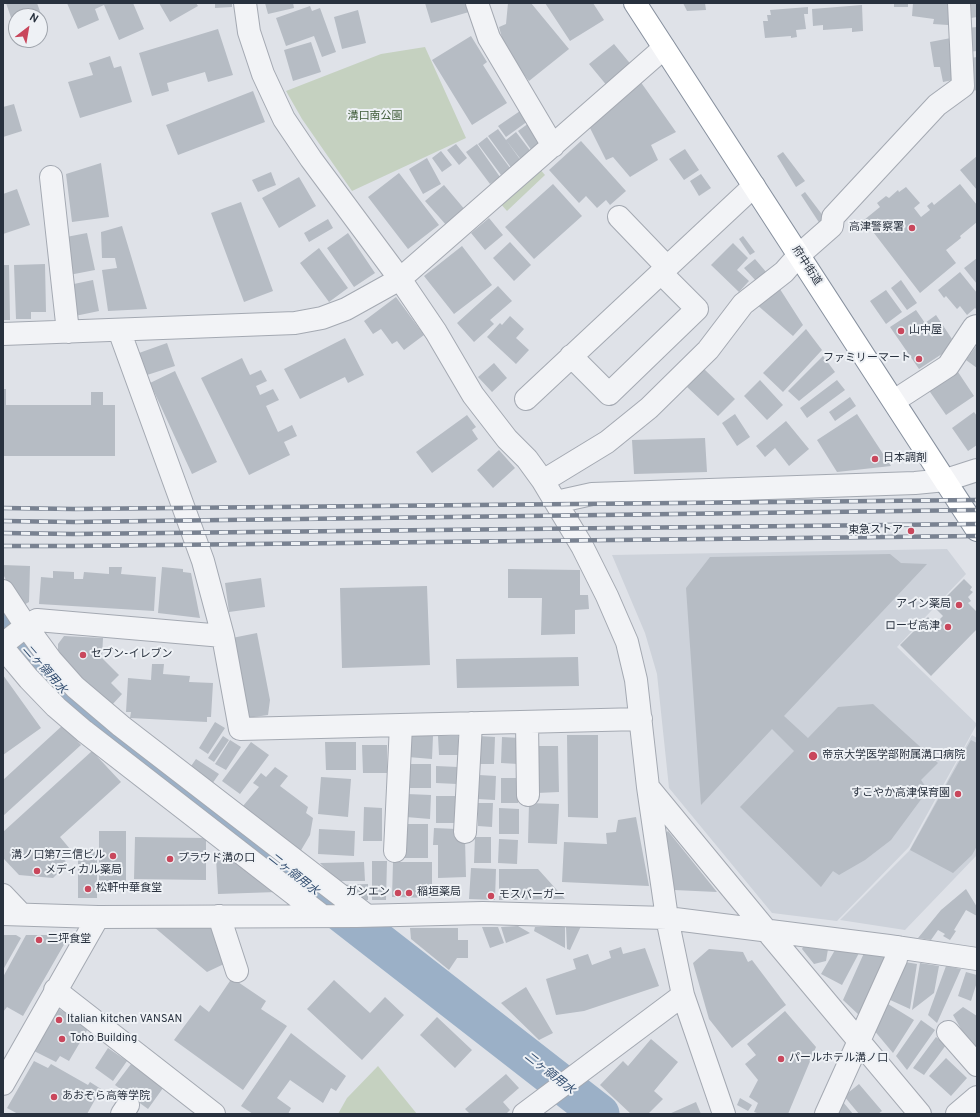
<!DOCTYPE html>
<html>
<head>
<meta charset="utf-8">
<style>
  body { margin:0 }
  #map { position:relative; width:980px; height:1117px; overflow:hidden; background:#dfe2e8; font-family:Overpass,sans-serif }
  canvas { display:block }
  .frame { position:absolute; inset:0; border:4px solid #28313e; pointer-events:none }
  .north { position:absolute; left:8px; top:8px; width:40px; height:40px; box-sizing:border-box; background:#eef1f5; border:1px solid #9fa4ac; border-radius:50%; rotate:31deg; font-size:11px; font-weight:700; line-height:16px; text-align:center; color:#28313e }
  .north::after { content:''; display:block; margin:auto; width:14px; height:18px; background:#c9475c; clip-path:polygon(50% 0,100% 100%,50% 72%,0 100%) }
</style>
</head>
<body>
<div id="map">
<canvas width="980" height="1117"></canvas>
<div class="frame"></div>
<div class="north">N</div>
</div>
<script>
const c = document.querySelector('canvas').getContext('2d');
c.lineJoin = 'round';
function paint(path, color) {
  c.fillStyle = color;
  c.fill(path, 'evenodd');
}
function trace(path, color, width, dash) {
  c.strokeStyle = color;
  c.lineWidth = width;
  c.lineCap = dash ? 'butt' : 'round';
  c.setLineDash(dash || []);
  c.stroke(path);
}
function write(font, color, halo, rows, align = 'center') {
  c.font = font + ' Overpass,"Noto Sans JP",sans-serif';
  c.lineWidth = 4;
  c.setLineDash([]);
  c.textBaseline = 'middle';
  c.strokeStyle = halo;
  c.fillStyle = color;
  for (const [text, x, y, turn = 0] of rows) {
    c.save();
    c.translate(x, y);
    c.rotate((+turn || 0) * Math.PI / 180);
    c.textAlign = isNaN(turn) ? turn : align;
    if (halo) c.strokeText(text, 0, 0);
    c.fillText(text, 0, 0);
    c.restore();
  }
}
const built = new Path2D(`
  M947 549 966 574 897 647 977 724 909 847 837 921 772 913 669 788 657 674 645 633 612 555Z
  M972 735 977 738V855L905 930 840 920 909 851Z`);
const green = new Path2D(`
  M425 47 466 138 352 191 302 119 286 91 381 54Z
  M538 167 545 175 507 211 499 202Z
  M378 1066 417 1114H338L347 1098Z`);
const river = new Path2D(`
  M3 619 7 626 41 669 77 707 600 1114`);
const building = new Path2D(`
  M6 3H37L47 31 40 34V16H16V32Z
  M67 3H133L144 29 119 40 104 5 95 9 99 20 78 29Z
  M159 3H196L198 6 170 22Z
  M215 3H232V7L215 8Z
  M265 3H293L294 8 268 14Z
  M425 3H467L469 12 431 23Z
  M508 3H531L569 49 529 81 506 52 499 27 506 24Z
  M545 3H593L604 20 570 41Z
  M683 3H705L706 10 687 11Z
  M894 3H908V7H894Z
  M913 3H950L948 25 933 24 934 19 912 16Z
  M970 3H977V17L971 18Z
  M862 5 863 31 852 32V28L823 30V25L813 26 812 9Z
  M310 6 312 11 320 8 336 52 322 57 314 36 286 46 276 18Z
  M808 7V14H804L806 29 796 30 797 37 791 38V36L765 38 763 21H768L767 15H771L770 10Z
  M358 10 366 43 342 49 334 17Z
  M977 27V51L968 52 966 28Z
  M218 29 233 75 208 82 205 72 167 83 169 91 152 96 139 53Z
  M471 36 487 62 483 65 507 103 472 125 432 60Z
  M951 38 958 79 943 82 940 67H934L930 42Z
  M311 42 321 72 293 81 284 50Z
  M614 44 633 67 608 87 589 64Z
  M110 56 114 68 121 66 132 102 80 118 68 82 93 75 89 63Z
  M977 57V90L973 91 970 58Z
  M640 81 676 132 651 145 658 160 630 177 613 157 606 160 588 124Z
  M253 91 265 122 178 155 166 125Z
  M14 104 22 131 3 137V107Z
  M520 111 528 121 506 137 498 126Z
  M529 123 544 143 532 151 518 131Z
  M498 129 522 162 512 169 488 136Z
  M516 132 532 153 522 161 506 140Z
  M487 137 510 168 501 175 478 144Z
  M581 141 626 191 610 205 606 200 597 208 586 196 579 203 549 170Z
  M456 144 467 158 459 165 447 150Z
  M477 144 500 177 490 184 466 152Z
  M685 149 699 170 684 180 669 159Z
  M441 151 452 165 442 172 432 158Z
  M783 152 805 181 796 187 777 156Z
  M977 156V190L960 170Z
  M427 158 441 184 423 194 409 169Z
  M101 163 109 217 72 222 66 174Z
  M271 172 276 185 258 192 252 180Z
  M399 173 439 225 408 249 368 197Z
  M701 174 711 188 699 196 690 181Z
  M299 177 316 206 279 228 262 198Z
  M553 184 582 216 534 259 505 227Z
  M960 184 977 205V222L960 236 961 238 946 250 956 263 920 293 864 220 880 207 877 203 886 196 889 198 898 190 899 192 906 187 920 203 914 208 921 217 930 210 927 206 932 202 934 205Z
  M444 185 466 211 447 226 425 201Z
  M17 189 30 225 3 234V194Z
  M805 192 827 221 822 227 801 195Z
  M241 202 273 291 244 302 211 213Z
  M489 218 503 235 485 250 471 233Z
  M328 219 333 228 309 242 304 233Z
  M122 226 147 309 108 311 102 270 117 268 115 258H102L101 232Z
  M87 233 95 270 69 275 61 238Z
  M348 233 375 273 354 287 327 248Z
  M743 236 755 252 750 255 739 239Z
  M510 242 531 265 514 281 493 258Z
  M733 243 748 258 737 270 749 281 739 292 711 265Z
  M462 246 492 285 454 314 424 276Z
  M319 248 348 288 329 302 300 263Z
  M977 258V284L964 268Z
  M755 259 767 273 757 282 744 268Z
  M45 264 46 312H31V319H16L14 265Z
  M3 265H9L10 320H3Z
  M960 272 977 293V310L975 308 967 315 960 306 957 309 946 296 944 298 938 290Z
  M93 280 99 311 75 316 69 285Z
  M901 280 917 303 907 310 891 288Z
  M498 286 512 301 490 320 494 324 474 342 457 323Z
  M778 286 803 325 793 336 756 304Z
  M886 290 902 312 886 324 870 301Z
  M396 297 424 335 404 350 397 341 392 344 381 329 373 334 364 321Z
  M916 310 925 323 936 315 952 339 945 352 919 369 890 327Z
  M510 316 524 329 516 338 529 350 516 364 487 337 500 323 502 325Z
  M806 329 822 350 783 392 763 373Z
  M345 338 364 375 348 383 345 377 300 399 284 369Z
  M167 343 175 366 147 375 139 353Z
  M977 345V368L966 360Z
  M823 356 835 372 799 401 788 391Z
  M242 358 250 375 261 370 267 381 256 386 260 395 273 389 279 400 266 406 278 432 292 425 297 436 284 442 290 455 249 475 201 378Z
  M494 363 507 378 492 392 478 377Z
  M704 369 735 399 718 416 687 387Z
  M956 369 974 396 946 415 928 389Z
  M175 371 217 462 192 474 150 383Z
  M760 380 783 405 767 420 744 396Z
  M837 380 845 390 807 418 800 408Z
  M3 389H6V405H91V392H103V405H115V456H3Z
  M850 397 856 406 835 421 829 412Z
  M974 412 977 416V445L968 451 952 428Z
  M735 414 750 437 737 446 722 423Z
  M857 414 891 466 837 472 817 440Z
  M467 415 476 427 472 430 478 439 432 473 416 452Z
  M786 421 809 449 789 466 775 448 765 457 756 446Z
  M705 438 707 472 634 474 632 440Z
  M499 450 515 468 493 488 477 470Z
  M890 554 901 563 927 564 784 716 808 738 838 707 873 704 938 763 921 780 928 790 891 840 865 860 839 875 833 871 821 887 740 807 794 751 772 729 701 805 686 588 710 557Z
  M3 565 30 566 29 602 22 606 15 598 3 574Z
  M109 567H122L121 574 156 577 154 611 39 604 41 577 53 578V571L74 572V579H83L84 572 109 574Z
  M162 567 183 569V572L191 573 200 618 158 613Z
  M508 569 580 570V595H588L589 609 575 610V634L541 635 542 598H508Z
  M261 578 265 607 229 612 225 583Z
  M964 579 972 587 970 590 973 592 968 597 971 601 968 603 977 612V629L931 676 900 645 928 617 935 624 943 616 935 608Z
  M427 586 430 665 342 668 340 588Z
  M257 633 270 700 268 715 247 718 232 638Z
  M64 636 103 638 102 658 119 675 111 683 122 694 111 706 58 654V644Z
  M578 657 579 686 457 688 456 659Z
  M152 664H164L163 674 190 676 189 682 213 683 211 717H207V722L130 718 131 712H126L128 678 151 680Z
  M3 675 41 728 3 755Z
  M215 722 225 728 208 754 199 748Z
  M63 725 81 745 3 816V780Z
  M409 735 433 736 432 759 408 757Z
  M567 735H598V818L568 817Z
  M223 736 229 740 214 762 208 758Z
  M438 736H458L459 755H439Z
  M479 736 495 737 494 764H478Z
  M502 737 520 738 518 764 501 763Z
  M230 740 241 747 226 770 215 764Z
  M971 740 977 743V846L972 855 953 873 910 850Z
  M251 742 269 755 240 794 222 781Z
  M325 742H356V770H326Z
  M362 745H387V773H363Z
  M536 746H558L559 792 537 793Z
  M92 751 121 782 60 837 70 849 62 858 68 863 53 878 19 875 3 858V832Z
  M196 759 219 774 212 784 189 769Z
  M409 764H431V788H409Z
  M436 766 458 767 457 784 436 783Z
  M275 767 288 776 280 786 308 807 306 813 313 818 310 835 300 852 243 806 259 787 253 783 261 773 266 777Z
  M479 775 496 776 495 800 478 799Z
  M321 777 351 779 348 817 318 814Z
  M501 778H518V803H501Z
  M407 794 431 795 430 819 406 817Z
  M436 796H456V823H436Z
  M478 803H493L492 827 478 826Z
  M529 803 559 804 557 844 528 843Z
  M364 807 382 808V841H363Z
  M499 808 519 809V834H499Z
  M636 817 649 886 562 882 564 842 607 844 606 833 616 832 618 820Z
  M403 824H428V858H403Z
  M434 828 456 829V839H465L466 877 438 878V845H433Z
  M319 829 355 831 354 856 318 854Z
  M99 831H126V881H99Z
  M668 831 717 892 674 890 663 835Z
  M135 837 206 838V880L134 879Z
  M475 837H491V863H474Z
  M499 839 518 840 517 864 498 863Z
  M78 849H97V898H78Z
  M234 857 277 892 218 894 216 858Z
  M372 861H387L386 900H372Z
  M364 862 365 881H337L320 863Z
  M393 862H432V898L392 897Z
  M471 868 496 869 495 900 469 899Z
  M499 869H538L565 899 499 900Z
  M368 884V900H358L337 885Z
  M966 889 977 907V916L966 910 954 930 956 931 950 940 943 936 945 934 938 930 931 940 918 938 941 910Z
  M518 926 530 933 506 943 501 927Z
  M581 926 570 950 567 949 566 927Z
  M154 927H214L224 964 207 972Z
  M482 927H498L504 943 490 948Z
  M535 927H565V948L534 931Z
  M410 928H458V940H468V958H457L449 970 411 939Z
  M3 935H16L21 938 3 970Z
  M26 935H63L66 941 23 1016 7 1007 3 1012V977Z
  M804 945 828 949 826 961 814 964 802 949Z
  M621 947 623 954 645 948 659 986 584 1011 556 1015 546 979 576 969 573 959 588 954 592 965 611 958 609 951Z
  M709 949 743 952 748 962 752 960 786 1005 732 1048 709 1019 693 963Z
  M835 950 859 953 842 985 821 974Z
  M864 953 885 956 860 1016 843 1000Z
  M905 962 917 964 910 1009 888 999Z
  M920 963 939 966 934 993 912 1010Z
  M946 966 961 969 937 1023 928 1015Z
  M966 972 977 975V982L971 1001 958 996Z
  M232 978 266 1001 261 1009 287 1026 243 1090 174 1040 200 1005 209 1012Z
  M334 980 370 1013 385 997 404 1015 362 1060 307 1009Z
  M526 987 553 1033 539 1040 501 1003Z
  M888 1004 914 1020 893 1053 873 1029Z
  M963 1007 977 1016V1050L969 1043 953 1015Z
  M59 1009 89 1027 69 1061 60 1056 56 1062 34 1051Z
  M785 1011 816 1047 788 1114H760L754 1112 758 1103 749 1097 758 1080 745 1064 756 1055 747 1044Z
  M437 1017 472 1050 455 1068 420 1035Z
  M921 1020 935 1030 907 1070 896 1056Z
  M291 1033 346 1076 336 1091 331 1088 323 1103 290 1080 277 1098 291 1108 288 1114H253L241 1106Z
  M936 1037 946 1045 924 1075 913 1068Z
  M651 1039 678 1062 654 1091 663 1099 648 1114H631L600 1085 623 1061 628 1066Z
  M108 1048 127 1061 113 1081 95 1068Z
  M946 1058 967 1078 951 1096 929 1076Z
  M34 1061 48 1068 51 1064 88 1085 90 1082 101 1089 87 1114H18L7 1108Z
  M131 1064 163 1088 148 1109 115 1085Z
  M506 1074 519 1088 503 1102 510 1110 506 1114H470L465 1109Z
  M859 1084 882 1111 878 1114H859L844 1096Z
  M740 1098 752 1105 748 1111 737 1105Z
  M696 1102 701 1114H669Z
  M843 1102 853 1114H837Z`);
const minor = new Path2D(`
  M245 3 249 32 263 74 284 119 311 159 400 279 436 332 473 395 507 439 527 459 543 481 582 546 607 596 627 642 636 680 648 787 667 918 683 995 724 1114
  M477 3 489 38 553 146
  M51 177 68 332
  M619 217 667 267
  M119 330 203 561 223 636
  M3 334 295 323 322 318 346 309 400 279 664 48
  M571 356 609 394 697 309 661 273
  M526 399 754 186
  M894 401 948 366 974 327 977 326
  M543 481 607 442 649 408 708 350 743 304 784 272 799 255 832 226 833 217 937 105 963 86 959 3
  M556 502 592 494 915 483 946 480 977 470
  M3 591 26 626 51 660 75 687 121 726 366 915
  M3 644 26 626 37 620 223 636 240 729 641 719
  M3 648 29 679 56 707 84 731 321 915
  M527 722 528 795
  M648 787 766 930 920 1114
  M465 832 471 723
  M395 851 401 725
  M3 895 21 914
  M3 914 98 917 357 916 483 913 667 918 889 946 977 959
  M219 916 237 971
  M55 990 214 1114
  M948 1032 977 1065
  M3 1084 98 917
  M122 1114 128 1105
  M524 1114 683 995
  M826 1114 896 959 898 947
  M957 1114 977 1097`);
const highway = new Path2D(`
  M635 3 977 530`);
const rail = new Path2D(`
  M3 508 74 509 977 500
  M3 521 74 522 977 510
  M3 533 73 534 977 524
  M3 546H73L977 536`);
const markers = [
  [912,228,4,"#c9475c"],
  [901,331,4,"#c9475c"],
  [919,359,4,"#c9475c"],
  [875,459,4,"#c9475c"],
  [911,531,4,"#c9475c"],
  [959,605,4,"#c9475c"],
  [948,627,4,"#c9475c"],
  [83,655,4,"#c9475c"],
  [813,756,5,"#c9475c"],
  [958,794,4,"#c9475c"],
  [113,856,4,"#c9475c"],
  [170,859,4,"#c9475c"],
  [37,871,4,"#c9475c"],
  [88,889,4,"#c9475c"],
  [398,893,4,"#c9475c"],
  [409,893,4,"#c9475c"],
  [491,896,4,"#c9475c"],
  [39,940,4,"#c9475c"],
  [59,1020,4,"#c9475c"],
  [62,1039,4,"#c9475c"],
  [781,1059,4,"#c9475c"],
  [54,1097,4,"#c9475c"]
];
const parkNames = [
  ["溝口南公園",375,117]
];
const poiNames = [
  ["高津警察署",904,228,"right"],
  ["山中屋",909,331],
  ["ファミリーマート",911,359,"right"],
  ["日本調剤",883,459],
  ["東急ストア",903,531,"right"],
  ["アイン薬局",951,605,"right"],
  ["ローゼ高津",940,627,"right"],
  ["セブン-イレブン",91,655],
  ["帝京大学医学部附属溝口病院",822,756],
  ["すこやか高津保育園",950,794,"right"],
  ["溝ノ口第7三信ビル",105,856,"right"],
  ["プラウド溝の口",178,859],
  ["メディカル薬局",45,871],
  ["松軒中華食堂",96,889],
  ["ガンエン",390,893,"right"],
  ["稲垣薬局",417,893],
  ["モスバーガー",499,896],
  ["二坪食堂",47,940],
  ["Italian kitchen VANSAN",67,1020],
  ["Toho Building",70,1039],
  ["パールホテル溝ノ口",789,1059],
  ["あおぞら高等学院",62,1097]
];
const streetNames = [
  ["府中街道",806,266,57]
];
const waterNames = [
  ["二ヶ領用水",44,670,49],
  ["二ヶ領用水",293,875,38],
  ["二ヶ領用水",549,1074,38]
];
paint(built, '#cdd2da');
paint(green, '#c5d1c0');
trace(river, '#9bb0c7', 39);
paint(building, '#b6bcc4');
trace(minor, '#a4a9b2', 24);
trace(highway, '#87909e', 24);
trace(minor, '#f2f3f6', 22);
trace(highway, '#fff', 22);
trace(rail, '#798291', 4.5);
trace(rail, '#eef1f5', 3, [9]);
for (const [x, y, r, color] of markers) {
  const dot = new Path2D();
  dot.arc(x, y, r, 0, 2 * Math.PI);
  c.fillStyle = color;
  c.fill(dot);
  trace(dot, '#eef1f5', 1.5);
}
write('11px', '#3d5a36', '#eef1f5', parkNames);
write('11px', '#28313e', '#eef1f5', poiNames, 'left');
write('11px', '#28313e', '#eef1f5', streetNames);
write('italic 12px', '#344f71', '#eef1f5', waterNames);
</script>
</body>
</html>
